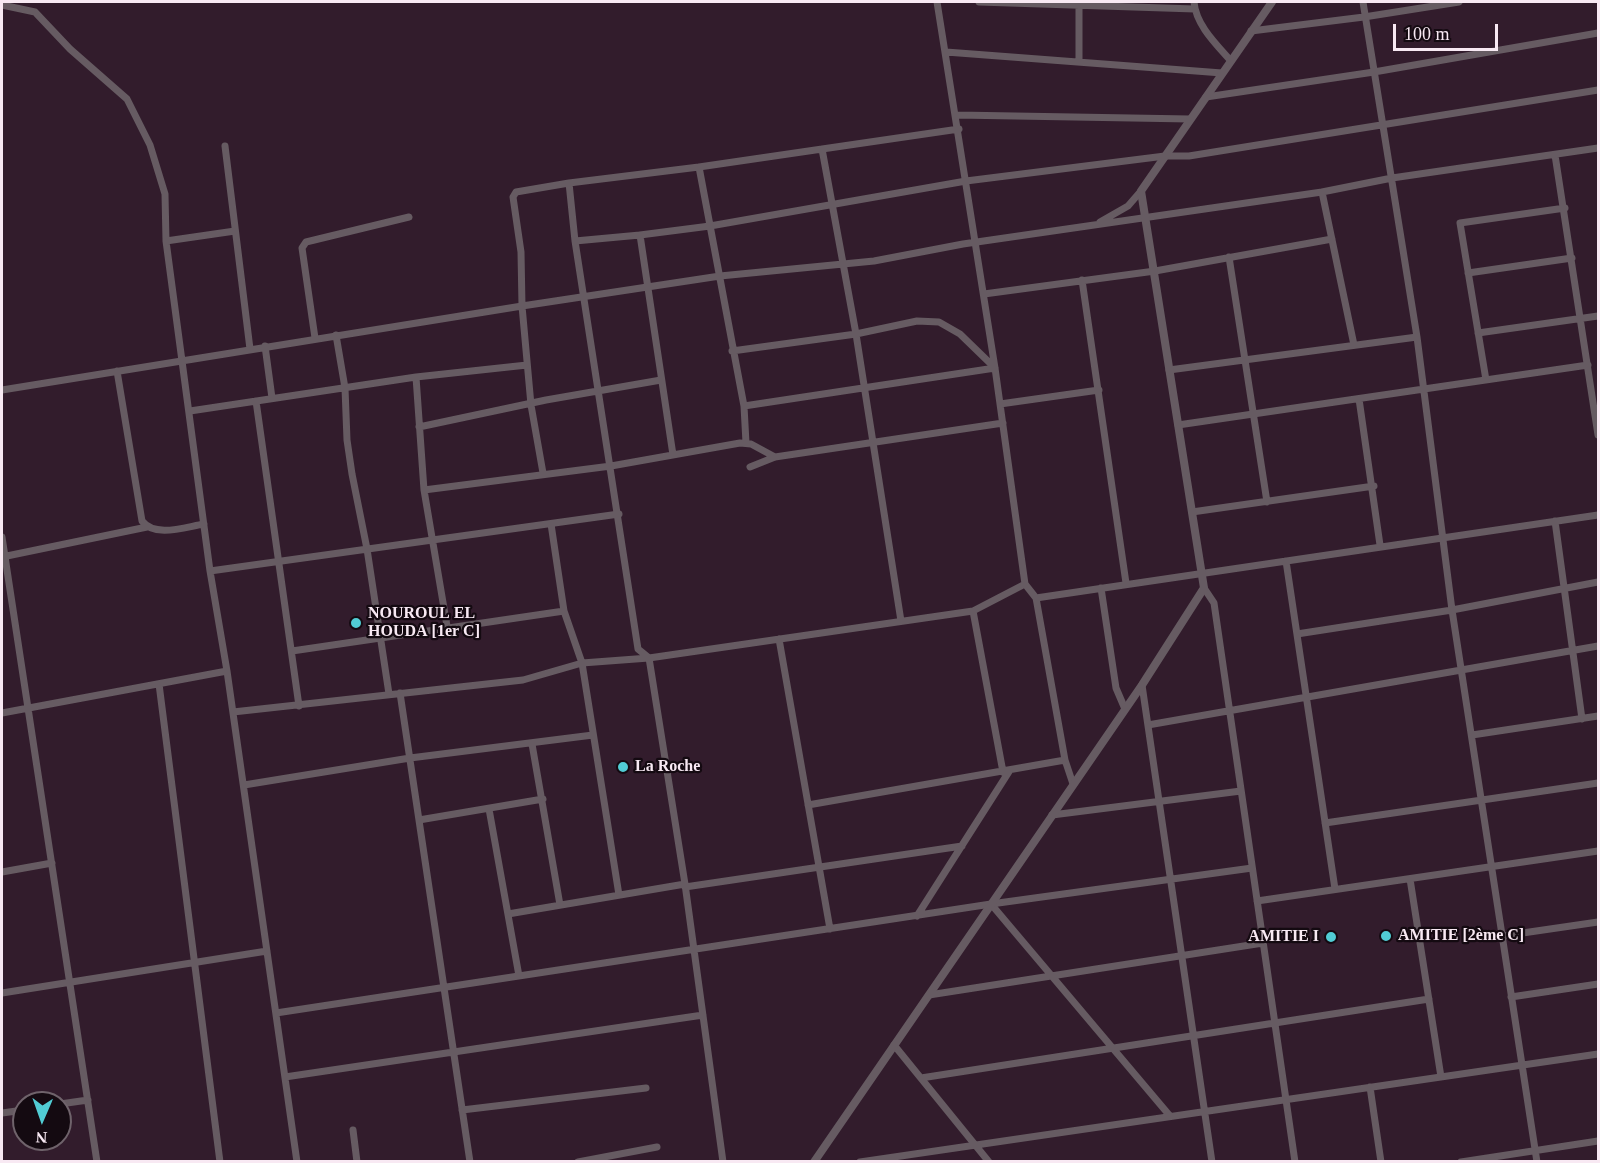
<!DOCTYPE html>
<html>
<head>
<meta charset="utf-8">
<style>
  body { margin:0 }
  #map { position:relative; width:1600px; height:1163px; overflow:hidden; background:#321c2c; font-family:"Times New Roman",serif }
  canvas { display:block }
  .frame { position:absolute; inset:0; border:3px solid #f8e9f3; pointer-events:none }
  .north { position:absolute; left:12px; top:1091px; width:60px; height:60px; box-sizing:border-box; background:#140a11; border:2px solid #6f636b; border-radius:50%; rotate:182deg; font-size:16px; font-weight:700; line-height:24px; text-align:center; color:#f8e9f3 }
  .north::after { content:''; display:block; margin:auto; width:21px; height:27px; background:#51ccd4; clip-path:polygon(50% 0,100% 100%,50% 72%,0 100%) }
  .scale { position:absolute; left:1393px; top:24px; width:105px; height:27px; box-sizing:border-box; border:3px solid #f8e9f3; border-top:0; padding-left:8px; font-size:18px; line-height:21px; white-space:nowrap; color:#f8e9f3; -webkit-text-stroke:4px #140a11; paint-order:stroke }
</style>
</head>
<body>
<div id="map">
<canvas width="1600" height="1163"></canvas>
<div class="frame"></div>
<div class="north">N</div>
<div class="scale">100 m</div>
</div>
<script>
const c = document.querySelector('canvas').getContext('2d');
c.lineJoin = 'round';
function trace(path, color, width, dash) {
  c.strokeStyle = color;
  c.lineWidth = width;
  c.lineCap = dash ? 'butt' : 'round';
  c.setLineDash(dash || []);
  c.stroke(path);
}
function write(font, color, halo, rows, align = 'center') {
  c.font = font + ' "Times New Roman",serif';
  c.lineWidth = 4.5;
  c.setLineDash([]);
  c.textBaseline = 'middle';
  c.strokeStyle = halo;
  c.fillStyle = color;
  for (const [text, x, y, turn = 0] of rows) {
    c.save();
    c.translate(x, y);
    c.rotate((+turn || 0) * Math.PI / 180);
    c.textAlign = isNaN(turn) ? turn : align;
    if (halo) c.strokeText(text, 0, 0);
    c.fillText(text, 0, 0);
    c.restore();
  }
}
const minor = new Path2D(`
  M937 2 995 368 1025 584
  M979 2 1195 9
  M1194 2C1196 25 1216 44 1231 61
  M1363 2 1417 337 1452 610 1537 1162
  M2 5 35 12 70 49 127 99 150 145 165 194 166 241 210 571 227 671 297 1162
  M1251 31 1364 17 1459 2
  M946 52 1222 73
  M1079 62V5
  M1206 97 1374 72 1598 33
  M957 115 1190 119
  M225 146 250 349
  M822 149 856 334 901 621
  M1555 155 1598 435
  M699 167 744 406 746 443
  M1322 192 1354 345
  M1100 222 1128 206 1141 191
  M640 235 575 241 638 649 649 658 685 884 723 1162
  M166 241 235 231
  M575 241 569 183 699 167 959 129
  M1229 257 1267 502
  M1468 273 1572 258
  M1082 280 1126 583
  M984 294 1155 271 1332 239
  M1478 333 1598 316
  M336 335 345 388 347 440 352 474 367 549 389 694
  M315 338 302 248 306 242 409 217
  M265 346 272 398
  M732 351 856 334 917 321 939 322 960 334 995 368
  M1169 370 1417 337
  M117 371 142 521C155 538 185 527 204 524
  M416 377 424 490 447 626
  M1486 380 1460 223 1565 208
  M2 390 522 306 720 276 874 261 963 244 1322 192 1392 178 1598 148
  M1359 399 1380 545
  M256 401 299 706
  M1000 404 1099 390
  M744 406 995 368
  M190 411 416 377 527 365
  M1178 425 1588 365
  M419 427 546 400 661 380
  M673 455 640 235 710 226 966 181 1165 156H1189L1598 90
  M750 467 775 457 1003 423
  M543 473 531 405 522 306 521 252 513 197 516 192 569 183
  M424 490 611 466 740 443 751 444 775 457
  M1192 512 1374 486
  M1555 521 1582 719
  M551 524 564 611 582 663 619 895
  M2 537 97 1162
  M2 557 147 527
  M1286 561 1335 889
  M210 571 619 514
  M1101 588 1116 688 1125 709
  M1204 588 1214 603 1295 1162
  M1036 598 1065 760 1073 784
  M973 611 1003 772
  M1297 634 1452 610 1598 582
  M779 639 830 929
  M292 651 564 611
  M159 684 220 1162
  M1142 685 1212 1162
  M400 693 470 1162
  M233 712 523 680 582 663 649 658 973 611 1025 584 1036 598 1598 515
  M2 713 227 671
  M1148 725 1598 646
  M1472 735 1598 716
  M532 744 560 905
  M244 785 410 758 593 735
  M808 805 1065 760
  M489 809 519 976
  M1052 815 1241 791
  M419 820 543 799
  M1325 823 1598 783
  M2 872 52 863
  M1410 879 1441 1077
  M685 887 962 846
  M1257 901 1598 851
  M991 904 1170 1116
  M508 914 685 884
  M917 916 1010 770
  M1502 936 1598 922
  M2 993 267 951
  M929 995 1263 943
  M1511 997 1598 984
  M276 1013 991 904 1252 868
  M894 1045 989 1162
  M285 1077 703 1015
  M921 1078 1429 999
  M1370 1087 1381 1162
  M60 1104 88 1100
  M462 1110 646 1088
  M2 1113 24 1110
  M353 1130 357 1162
  M578 1162 657 1147
  M860 1162 1598 1054
  M1461 1162 1598 1141`);
const tertiary = new Path2D(`
  M814 1162 1142 685 1204 588 1141 191 1272 2`);
const markers = [
  [356,623,6,"#51ccd4"],
  [623,767,6,"#51ccd4"],
  [1386,936,6,"#51ccd4"],
  [1331,937,6,"#51ccd4"]
];
const poiNames = [
  ["NOUROUL EL",368,614],
  ["HOUDA [1er C]",368,632],
  ["La Roche",635,767],
  ["AMITIE [2ème C]",1398,936],
  ["AMITIE I",1319,937,"right"]
];
trace(minor, '#665b62', 7);
trace(tertiary, '#665b62', 8);
for (const [x, y, r, color] of markers) {
  const dot = new Path2D();
  dot.arc(x, y, r, 0, 2 * Math.PI);
  c.fillStyle = color;
  c.fill(dot);
  trace(dot, '#140a11', 2);
}
write('bold 16px', '#f8e9f3', '#140a11', poiNames, 'left');
</script>
</body>
</html>
